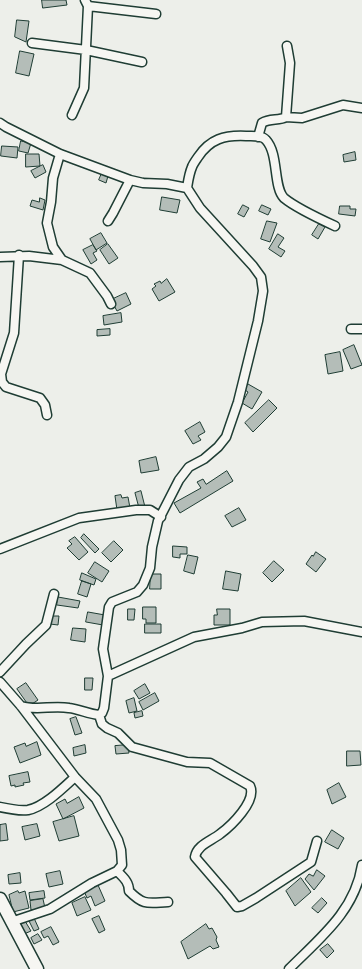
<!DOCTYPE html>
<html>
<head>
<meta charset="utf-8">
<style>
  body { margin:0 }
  canvas { display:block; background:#edefea }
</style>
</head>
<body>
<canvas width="362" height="969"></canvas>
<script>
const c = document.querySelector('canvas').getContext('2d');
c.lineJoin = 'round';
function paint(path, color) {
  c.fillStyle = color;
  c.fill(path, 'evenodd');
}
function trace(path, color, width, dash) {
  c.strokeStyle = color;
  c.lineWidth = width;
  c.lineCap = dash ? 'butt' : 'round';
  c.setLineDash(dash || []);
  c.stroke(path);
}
const building = new Path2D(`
  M42 0H66L67 5 43 8Z
  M17 20 29 21 26 42 15 37Z
  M20 51 34 54 29 76 16 73Z
  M21 141 31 143 28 153 19 151Z
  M2 146 18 147 17 158 1 156Z
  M355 152 356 160 344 162 343 155Z
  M26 154H39L40 166 26 167Z
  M43 165 46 172 35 178 31 171Z
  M102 173 108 176 106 183 99 180Z
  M162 197 180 200 177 213 160 210Z
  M40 198 45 200 43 210 30 206 32 200 39 202Z
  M243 205 249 208 244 217 238 214Z
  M262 205 271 209 268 215 259 211Z
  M340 206H350V209H356L355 216 339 214Z
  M267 221 277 223 270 242 261 239Z
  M319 224 325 227 318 239 312 235Z
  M101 233 107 243 96 250 90 239Z
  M278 234 284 238 278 247 285 251 281 257 269 249Z
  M108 244 118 258 109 264 100 250Z
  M93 245 97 251 93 253 97 260 91 264 83 250Z
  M167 279 175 292 159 301 152 289 156 286 154 284 160 281 161 283Z
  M126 293 131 304 117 311 111 300Z
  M121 313 122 322 104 325 103 316Z
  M110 329V335L97 336V330Z
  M354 345 362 365 351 369 343 350Z
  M340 352 343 371 328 374 325 355Z
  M248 384 262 392 252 409 242 403 248 392 245 390Z
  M269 400 277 408 253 432 245 423Z
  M200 422 205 432 198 436 201 440 193 444 185 431Z
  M156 457 159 470 141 473 139 461Z
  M227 471 233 481 180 513 174 503 201 488 197 482 203 479 206 484Z
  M141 491 145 507 139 508 135 493Z
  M121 495 122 498 128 497 130 508 117 510 115 496Z
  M239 508 246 520 232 527 225 516Z
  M84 534 99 549 95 553 81 538Z
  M75 537 88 552 79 560 67 548 72 544 69 541Z
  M114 541 123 550 111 562 102 553Z
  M173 546 187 547V554H180V558L173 557Z
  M316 552 326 559 316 572 306 564 312 555 313 556Z
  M188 555 198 557 194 574 184 571Z
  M274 561 284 570 272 582 263 573Z
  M95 562 109 571 102 582 88 573Z
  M226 571 241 574 238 591 223 589Z
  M82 573 96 579 94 585 80 580Z
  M151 574H161V589H150Z
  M82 581 91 584 87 597 78 594Z
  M58 597 80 601 78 608 57 605Z
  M143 607H156V623H146V619H143Z
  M128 609H135L134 620H128Z
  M217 609H230V625H214V615H217Z
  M88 612 105 615 103 625 86 622Z
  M51 616H59L58 625 50 624Z
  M145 624H161V633H145Z
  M73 628 86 629 85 642 71 640Z
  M85 678H93L92 690H85Z
  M26 683 38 700 29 706 17 689Z
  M145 684 150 693 139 699 134 691Z
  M155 693 159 701 143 710 139 702Z
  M134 698 137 711 129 713 126 701Z
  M142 711 143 716 135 718 134 713Z
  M76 717 82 733 75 735 70 719Z
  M37 742 41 755 20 763 14 747 25 743 26 746Z
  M85 745 86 753 74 756 73 748Z
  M128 745 129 753 116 754 115 746Z
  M347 751H360L361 765 347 766Z
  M28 772 30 782 23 783 24 785 15 787V785L11 786 9 776Z
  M339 783 346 797 332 804 327 790Z
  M79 797 84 808 63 819 56 804 65 799 67 803Z
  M74 816 79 836 59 841 53 822Z
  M6 824 8 840 0 841V825Z
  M37 824 40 836 25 840 22 827Z
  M332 830 344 838 338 849 325 842Z
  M317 870 325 876 314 890 305 879 309 874 313 876Z
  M60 871 63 884 49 887 46 874Z
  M20 873 21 883 9 884 8 875Z
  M301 878 311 892 295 906 286 891Z
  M98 885 105 901 95 906 91 896 87 898 84 891Z
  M18 891 19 893 25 891 29 908 13 912 9 895Z
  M44 891 45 898 30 900 29 893Z
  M85 897 91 910 77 916 72 903Z
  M322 898 327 903 318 913 312 908Z
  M43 899 45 908 31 910 30 901Z
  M99 916 105 930 99 933 92 919Z
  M34 918 39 929 34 931 29 921Z
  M25 921 31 931 24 934 19 925Z
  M206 924 209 929 212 928 217 937 216 940 219 947 213 949 210 946 188 959 181 942Z
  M51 927 59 942 53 945 48 936 44 938 41 932Z
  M38 934 42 940 34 944 31 938Z
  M328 944 334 951 327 958 320 950Z`);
const minor = new Path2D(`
  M85 0 88 6 156 14
  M32 43 86 50 142 62
  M72 115 84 88 88 6
  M286 117 302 118 343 105 362 108
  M0 123 6 127 60 154 130 180 143 183 167 184 187 188 200 208 253 266 261 277 263 291 258 321 238 402 226 437 218 447 204 459 189 467 179 480 158 521 152 547 150 568 143 585 137 592 112 602 109 607 103 649 108 676 104 708 102 713 99 715
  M258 137 262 123C270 118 279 121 286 117L290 63 287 46
  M60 154 53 178 51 202 47 223 53 247 62 260 90 273 107 296 111 304
  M187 188C188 182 189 174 192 167 193 164 196 160 198 157 210 139 224 135 246 136 252 136 262 135 266 140 279 154 273 187 284 198 296 208 322 220 335 226
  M108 221 113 213 130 180
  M19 255 14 333 1 374 2 382 6 387 40 398 45 405 47 415
  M0 257 29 256 62 260
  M351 329H362
  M0 549 79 518 136 510H150L161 517
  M0 672 26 644 46 625 54 594
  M108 676 194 637 242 628 262 622 304 621 362 632
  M0 682 21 706 75 777 96 799 118 840 121 850 122 865 117 871 92 883 50 909 11 922
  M21 706C36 711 53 705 69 708 79 709 88 714 99 715
  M99 715 102 724 107 728 118 733 132 747 187 762 210 763 250 786C257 801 231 826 220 834 211 841 197 845 195 857L226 893 237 907 242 906 256 898 311 862 317 841
  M0 807C9 809 19 811 28 810 44 807 63 788 75 777
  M117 871C124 878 129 882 129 891 144 906 148 903 168 902
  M289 969C320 938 355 911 362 865`);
const secondary = new Path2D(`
  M0 899 37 969`);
paint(building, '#b4bdb8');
trace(building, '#1f3d34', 1);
trace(minor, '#1f3d34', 11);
trace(secondary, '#1f3d34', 15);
trace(minor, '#f6f6f2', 8);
trace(secondary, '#f6f6f2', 12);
</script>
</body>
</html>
